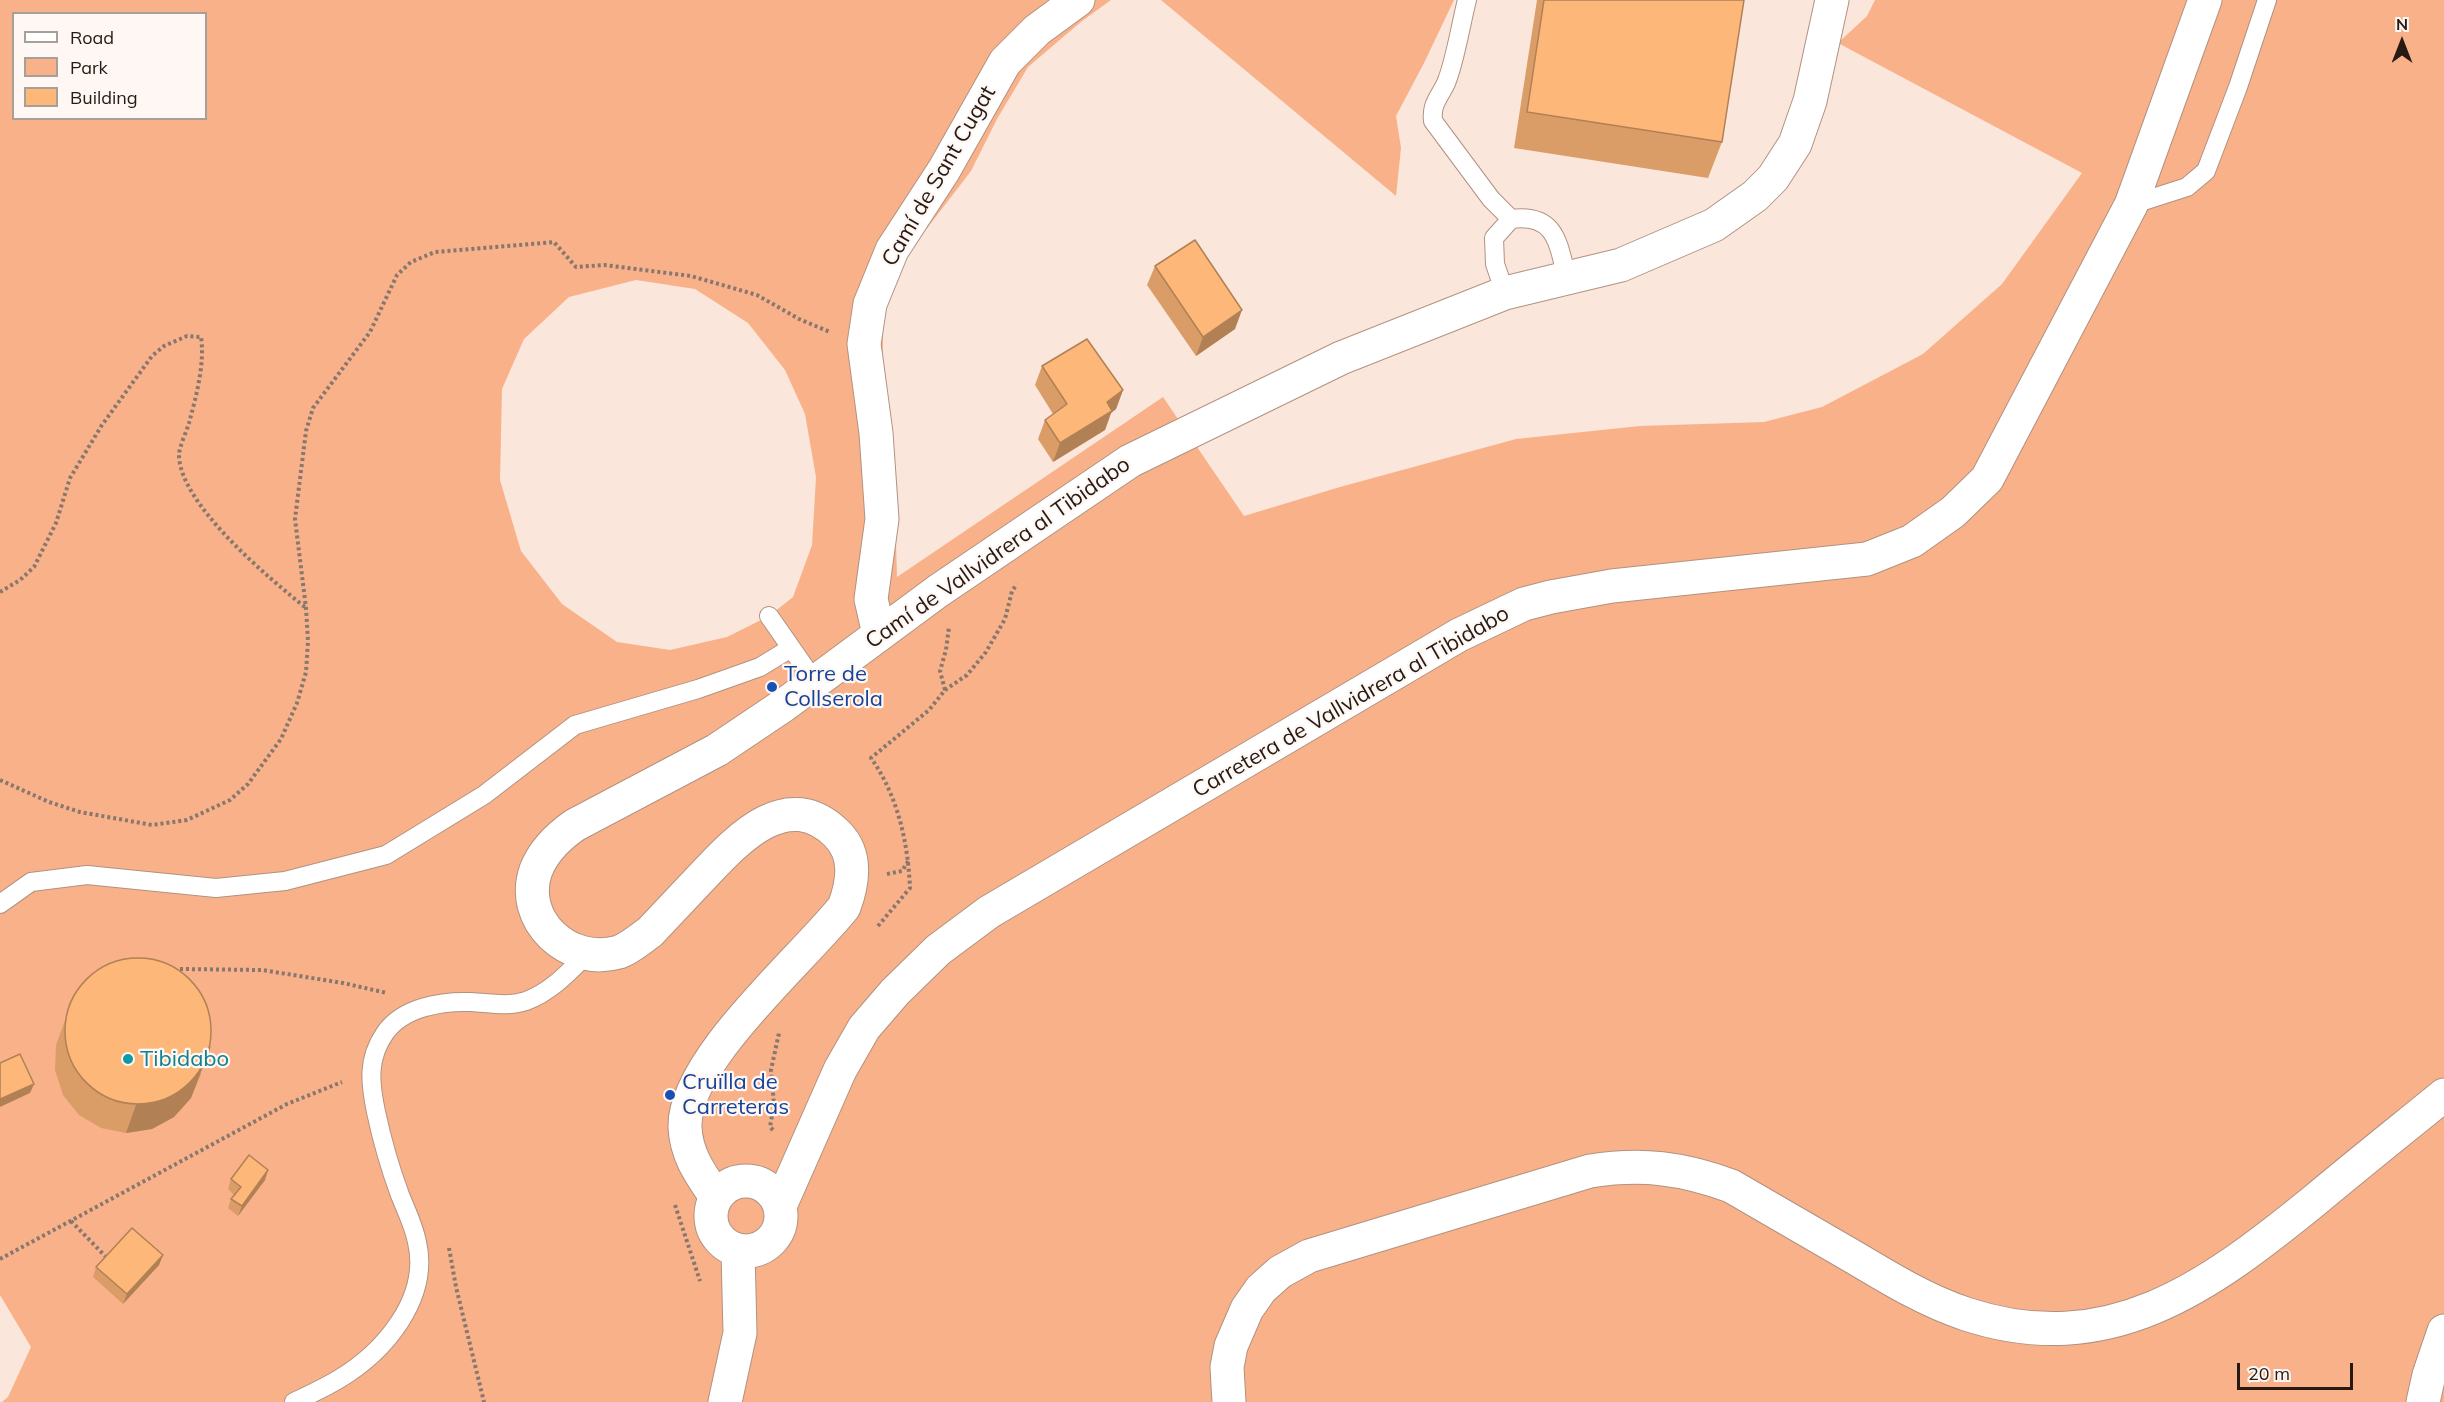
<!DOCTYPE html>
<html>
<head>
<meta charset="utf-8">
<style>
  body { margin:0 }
  #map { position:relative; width:2444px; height:1402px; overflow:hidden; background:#fbe6db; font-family:Mulish,sans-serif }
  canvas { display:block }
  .legend { position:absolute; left:12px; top:12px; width:195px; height:108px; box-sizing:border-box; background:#fef7f3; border:2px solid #a89f99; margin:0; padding:8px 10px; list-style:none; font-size:18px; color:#261a13 }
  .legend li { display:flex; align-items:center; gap:12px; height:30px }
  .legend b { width:30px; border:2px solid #a89f99 }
  .north { position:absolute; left:2372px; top:12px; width:60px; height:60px; -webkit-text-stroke:4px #fef7f3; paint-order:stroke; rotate:0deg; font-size:16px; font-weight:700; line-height:24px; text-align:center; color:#261a13 }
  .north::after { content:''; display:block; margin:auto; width:21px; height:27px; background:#261a13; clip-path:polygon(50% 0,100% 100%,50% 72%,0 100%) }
  .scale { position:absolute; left:2237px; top:1363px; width:116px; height:27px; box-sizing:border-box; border:3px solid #261a13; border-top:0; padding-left:8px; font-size:18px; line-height:21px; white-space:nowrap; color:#261a13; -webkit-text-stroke:4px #fef7f3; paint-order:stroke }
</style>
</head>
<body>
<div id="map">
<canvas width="2444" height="1402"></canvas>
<ul class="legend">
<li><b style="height:8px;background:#fff"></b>Road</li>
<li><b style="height:16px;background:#f9b189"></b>Park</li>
<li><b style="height:16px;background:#fdb779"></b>Building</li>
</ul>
<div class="north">N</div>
<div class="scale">20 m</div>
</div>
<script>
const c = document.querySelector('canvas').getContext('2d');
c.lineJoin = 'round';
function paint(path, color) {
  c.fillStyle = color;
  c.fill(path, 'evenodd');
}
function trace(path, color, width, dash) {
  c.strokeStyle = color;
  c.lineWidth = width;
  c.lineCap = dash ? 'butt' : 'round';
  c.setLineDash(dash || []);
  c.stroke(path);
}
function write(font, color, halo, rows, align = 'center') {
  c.font = font + ' Mulish,sans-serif';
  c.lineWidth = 4.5;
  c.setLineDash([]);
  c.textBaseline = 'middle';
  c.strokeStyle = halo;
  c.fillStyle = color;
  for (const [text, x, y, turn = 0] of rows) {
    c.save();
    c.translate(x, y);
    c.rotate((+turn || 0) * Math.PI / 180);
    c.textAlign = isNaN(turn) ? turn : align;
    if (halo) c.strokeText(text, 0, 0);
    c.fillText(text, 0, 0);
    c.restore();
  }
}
const green = new Path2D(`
  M0 0H1111L1082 21 1028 67 997 119 971 171 911 249 883 310V362L893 436 897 577 1163 397 1244 516 1340 487 1516 439 1640 426 1764 422 1822 407 1923 354 2002 284 2082 173 1838 43 1867 16 1875 0H2444V1402H2L8 1397 31 1347 0 1295ZM14 14H206V118H14ZM636 280 695 289 748 323 785 370 805 414 816 477 812 545 793 597 769 616 727 637 670 650 617 642 562 604 521 551 500 480 502 389 524 339 569 297Z
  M1161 0H1454L1424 63 1396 116 1401 148 1396 196Z`);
const path = new Path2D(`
  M0 592 20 580 34 567 56 523 70 478 102 425 152 356 164 346 187 336 201 337C205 364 196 397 189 423 186 433 180 445 179 454 178 503 270 579 306 608
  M945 690 940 671 946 650 949 627
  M0 780 49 802 80 812 152 825 187 820 230 800 248 784 281 739 297 703 306 672 308 641 306 608 295 519 306 431 313 408 370 332 397 275 411 262 435 252 554 242 576 267 604 265 691 276 757 295 799 319 830 332
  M887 874 902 871 909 860
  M878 926 910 888C908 843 898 796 871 758L929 710 945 690 967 675 986 652 1005 619 1012 591 1017 584
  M180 969 262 970 343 983 387 993
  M773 1130 770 1127 774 1104 771 1070 779 1033
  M675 1205 700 1281
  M71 1221 108 1259
  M449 1248 456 1287 484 1402
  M0 1259 287 1104 342 1082`);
const service = new Path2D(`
  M1467 0C1461 23 1455 62 1446 83 1439 98 1431 104 1433 121L1491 199 1511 219
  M2131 205 2187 187 2206 171 2238 87 2267 0
  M1505 293 1495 264 1494 238 1511 219C1556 213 1558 243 1567 278
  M769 616 815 682
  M0 904 31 882 87 875 216 888 285 881 386 855 484 795 575 725 698 689 760 667 791 648
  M294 1402C309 1395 324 1388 339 1379 384 1352 430 1299 417 1242 414 1226 406 1210 400 1195 390 1168 382 1140 376 1112 370 1083 367 1059 385 1033 403 1007 442 1001 471 1002 490 1003 508 1007 526 1001 551 992 569 972 587 954`);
const minor = new Path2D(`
  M879 634 871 599 882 519 876 433 864 344 870 304 892 250 944 170 1005 62 1037 30 1078 0
  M716 1197C701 1175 686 1155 685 1127 683 1061 803 959 844 907 853 883 858 855 837 834 786 784 736 841 700 879 684 896 667 914 650 932 640 939 630 948 619 952 569 967 518 920 536 870 544 850 559 836 575 825L717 750 784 705 938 591 1130 461 1341 358 1505 293 1621 265 1714 225 1755 196 1773 178 1795 144 1810 101 1832 0
  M1229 1402 1227 1367 1231 1346 1247 1309 1261 1289 1280 1272 1309 1256 1590 1171C1642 1163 1682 1168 1731 1186 1773 1210 1815 1235 1857 1259 1892 1280 1927 1301 1966 1314 2109 1361 2208 1287 2314 1201 2357 1165 2401 1130 2444 1095
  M2423 1402 2429 1375 2444 1331`);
const tertiary = new Path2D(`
  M711 1216a35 35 0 1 1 70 0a35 35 0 1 1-70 0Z
  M780 1206 840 1070 864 1028 895 992 938 950 989 912 1459 635 1524 604 1551 597 1612 586 1867 559 1912 541 1953 512 1987 479 2131 205 2205 0
  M725 1402 740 1333 738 1251`);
const wall = new Path2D(`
  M1537 0H1744L1722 142 1708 178 1514 148Z
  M1155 266 1235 329 1196 356 1147 285Z
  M1042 366 1123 390 1116 409 1111 413 1105 430 1053 462 1038 439 1045 420 1053 414 1035 385Z
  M75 993 201 1074 191 1098 174 1117 152 1129 126 1133 101 1128 79 1115 63 1095 55 1070 56 1045Z
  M231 1179 265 1180 238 1216 228 1208 231 1199 234 1195 228 1189Z
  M163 1255 159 1265 123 1304 93 1277 96 1267Z`);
const shadedWall = new Path2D(`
  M1242 310 1235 329 1196 356 1203 337Z
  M1123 390 1116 409 1111 413 1105 430 1053 462 1060 443 1107 402Z
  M211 1046 191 1098 174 1117 152 1129 126 1133 136 1105Z
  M34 1084 30 1093 0 1107V1099Z
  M268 1170 265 1180 238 1216 242 1206Z
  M163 1255 159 1265 123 1304 127 1294Z`);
const building = new Path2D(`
  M1544 0H1744L1722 142 1527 112Z
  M1195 240 1242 310 1203 337 1155 266Z
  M1087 339 1123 390 1107 402 1112 411 1060 443 1045 420 1067 404 1042 366Z
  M65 1031a73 73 0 1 1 146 0a73 73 0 1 1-146 0Z
  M20 1054 34 1084 0 1099V1063Z
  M249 1155 268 1170 242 1206 231 1199 241 1187 231 1179Z
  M132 1228 163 1255 127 1294 96 1267Z`);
const markers = [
  [772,687,6,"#1a4fb4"],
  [128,1059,6,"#0f9aa8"],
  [670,1095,6,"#1a4fb4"]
];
const streetNames = [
  ["Camí de Sant Cugat",939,176,-60],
  ["Camí de Vallvidrera al Tibidabo",998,553,-35],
  ["Carretera de Vallvidrera al Tibidabo",1351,702,-30]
];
const transitNames = [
  ["Torre de",784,674],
  ["Collserola",784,699],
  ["Cruïlla de",682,1082],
  ["Carreteras",682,1107]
];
const cultureNames = [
  ["Tibidabo",140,1059]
];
paint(green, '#f9b189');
trace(service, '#b19280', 20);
trace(minor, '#b19280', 35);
trace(tertiary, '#b19280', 35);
trace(path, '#87776e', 4, [3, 3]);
trace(service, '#fff', 18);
trace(minor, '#fff', 33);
trace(tertiary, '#fff', 33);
paint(wall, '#da9d68');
paint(shadedWall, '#b18055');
paint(building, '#fdb779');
trace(building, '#b18055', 1.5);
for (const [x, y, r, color] of markers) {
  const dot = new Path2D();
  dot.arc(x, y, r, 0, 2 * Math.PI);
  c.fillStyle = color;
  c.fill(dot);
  trace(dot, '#fef7f3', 2);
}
write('22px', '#261a13', '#fef7f3', streetNames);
write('22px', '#164399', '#fef7f3', transitNames, 'left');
write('22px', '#0d838f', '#fef7f3', cultureNames, 'left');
</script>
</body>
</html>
